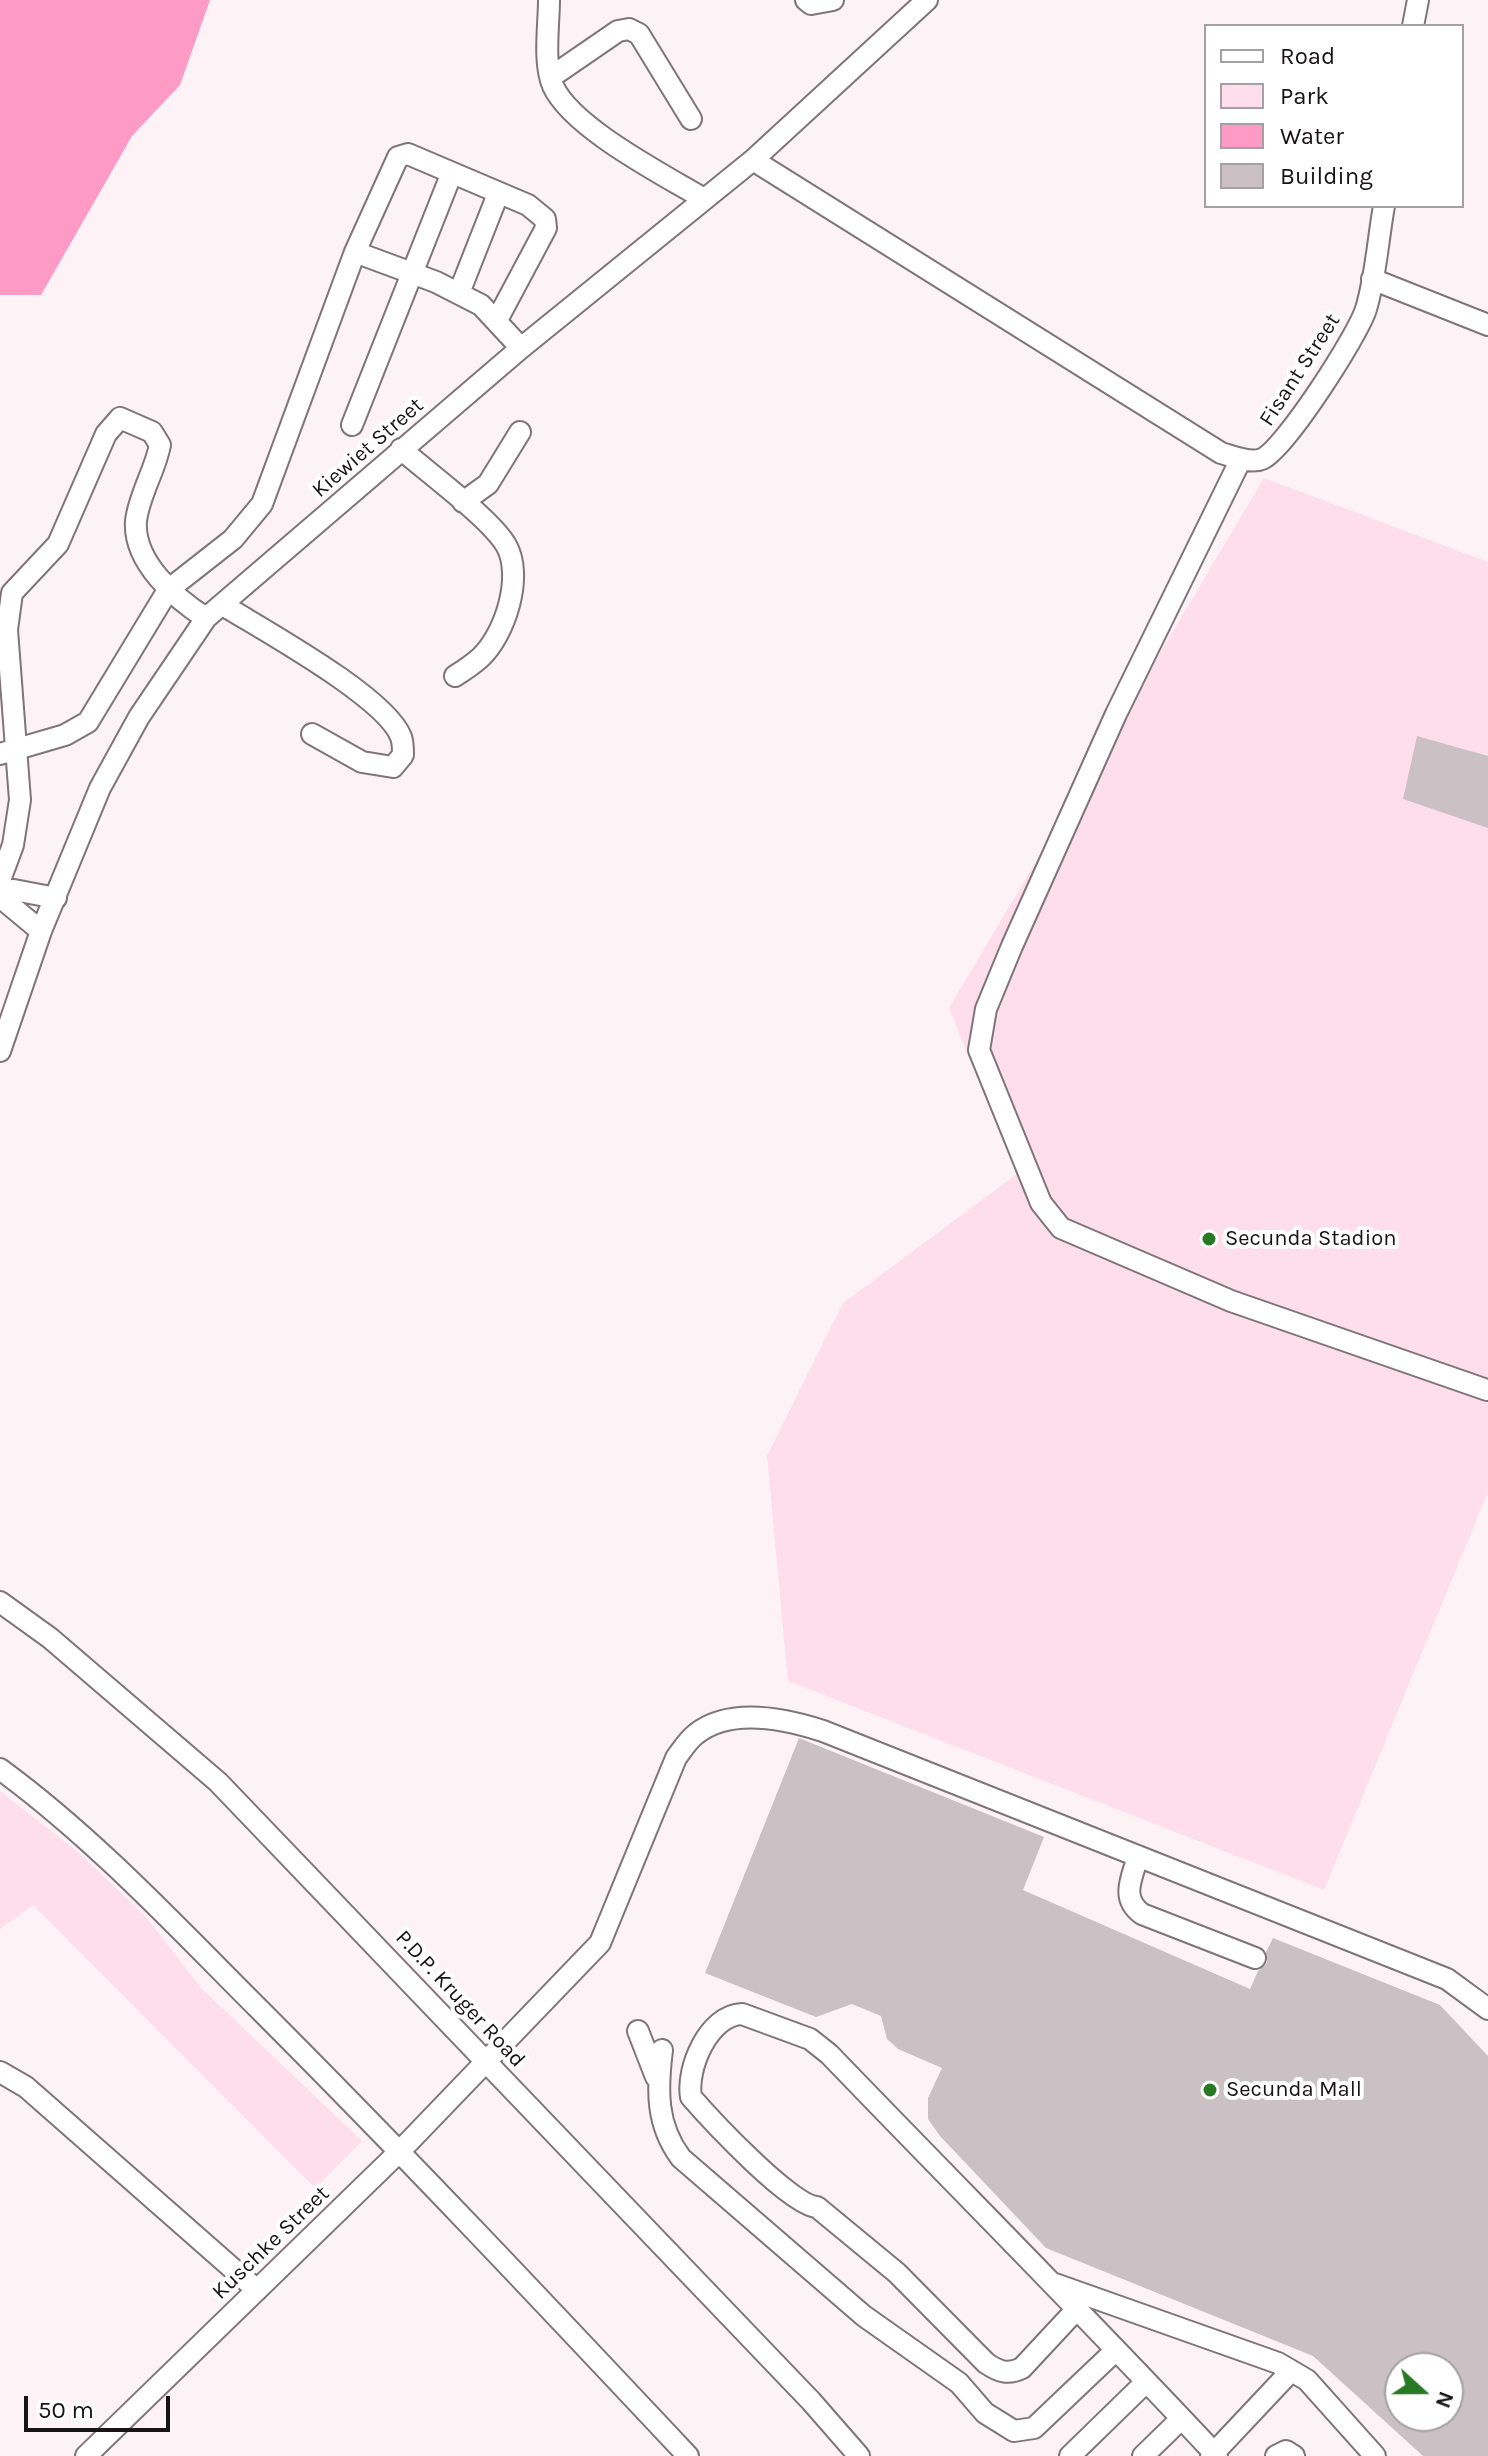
<!DOCTYPE html>
<html>
<head>
<meta charset="utf-8">
<style>
  body { margin:0 }
  #map { position:relative; width:1488px; height:2456px; overflow:hidden; background:#fdf2f6; font-family:Karla,sans-serif }
  canvas { display:block }
  .legend { position:absolute; left:1204px; top:24px; width:260px; height:184px; box-sizing:border-box; background:#fff; border:2px solid #a3a1a1; margin:0; padding:10px 14px; list-style:none; font-size:24px; color:#181415 }
  .legend li { display:flex; align-items:center; gap:16px; height:40px }
  .legend b { width:40px; border:2px solid #a3a1a1 }
  .north { position:absolute; left:1384px; top:2352px; width:80px; height:80px; box-sizing:border-box; background:#fff; border:2px solid #a3a1a1; border-radius:50%; rotate:111deg; font-size:22px; font-weight:700; line-height:32px; text-align:center; color:#181415 }
  .north::after { content:''; display:block; margin:auto; width:28px; height:36px; background:#287924; clip-path:polygon(50% 0,100% 100%,50% 72%,0 100%) }
  .scale { position:absolute; left:24px; top:2396px; width:146px; height:36px; box-sizing:border-box; border:4px solid #181415; border-top:0; padding-left:10px; font-size:24px; line-height:28px; white-space:nowrap; color:#181415; -webkit-text-stroke:6px #fff; paint-order:stroke }
</style>
</head>
<body>
<div id="map">
<canvas width="1488" height="2456"></canvas>
<ul class="legend">
<li><b style="height:10px;background:#fff"></b>Road</li>
<li><b style="height:22px;background:#fedeea"></b>Park</li>
<li><b style="height:22px;background:#fe9ac6"></b>Water</li>
<li><b style="height:22px;background:#cbc0c4"></b>Building</li>
</ul>
<div class="north">N</div>
<div class="scale">50 m</div>
</div>
<script>
const c = document.querySelector('canvas').getContext('2d');
c.lineJoin = 'round';
function paint(path, color) {
  c.fillStyle = color;
  c.fill(path, 'evenodd');
}
function trace(path, color, width, dash) {
  c.strokeStyle = color;
  c.lineWidth = width;
  c.lineCap = dash ? 'butt' : 'round';
  c.setLineDash(dash || []);
  c.stroke(path);
}
function write(font, color, halo, rows, align = 'center') {
  c.font = font + ' Karla,sans-serif';
  c.lineWidth = 8;
  c.setLineDash([]);
  c.textBaseline = 'middle';
  c.strokeStyle = halo;
  c.fillStyle = color;
  for (const [text, x, y, turn = 0] of rows) {
    c.save();
    c.translate(x, y);
    c.rotate((+turn || 0) * Math.PI / 180);
    c.textAlign = isNaN(turn) ? turn : align;
    if (halo) c.strokeText(text, 0, 0);
    c.fillText(text, 0, 0);
    c.restore();
  }
}
const green = new Path2D(`
  M1264 478 1488 562V1492L1324 1890 788 1681 767 1456 843 1303 1017 1174 949 1008Z
  M0 1791 78 1852 146 1917 201 1988 362 2141 315 2188 33 1905 0 1929Z`);
const water = new Path2D(`
  M0 0H210L180 85 132 136 41 295H0Z`);
const building = new Path2D(`
  M1417 736 1488 756V828L1403 799Z
  M799 1738 1044 1837 1023 1890 1250 1989 1258 1971 1267 1963 1266 1952 1273 1938 1440 2005 1488 2056V2456H1423L1313 2356 1046 2248 940 2136 928 2119V2098L942 2068 898 2049 887 2039 881 2016 852 2004 816 2017 705 1973ZM1400 2368H1448V2416H1400Z`);
const minor = new Path2D(`
  M549 0C549 25 543 63 553 86 572 128 664 175 704 199
  M806 0 811 4 833 0
  M1413 26 1418 0
  M551 77 618 31 629 29 639 34 691 119
  M753 160 1221 453C1232 456 1250 464 1262 459 1285 449 1358 335 1366 309 1376 276 1378 239 1384 206
  M355 252 436 282 481 305 521 348
  M1372 279 1488 325
  M459 293 498 194
  M352 425 451 175
  M401 449C427 472 490 518 506 545 524 576 505 635 480 658 472 665 463 671 455 676
  M1241 459 1116 714 1012 946 986 1009 979 1050 1041 1203 1061 1228 1231 1301 1487 1390
  M463 502 488 484 520 432
  M223 605C263 630 386 697 401 737 403 742 403 750 403 755L393 767 362 762 312 734
  M0 754 65 735 88 722 168 590 233 539 262 504 355 252 398 157 408 154 528 205 545 219 546 228 497 320
  M0 880 13 845 20 800 7 630 12 593 58 544 106 434 120 418 152 432 160 445C155 471 139 495 136 521 133 562 176 599 206 618
  M0 891 14 890 56 898
  M0 897 41 931
  M0 1051 41 931 100 788 139 717 206 618 521 348 753 160 927 0
  M0 1602 50 1638 218 1782 811 2401 859 2456
  M0 1769C94 1838 175 1925 257 2007 404 2154 546 2305 688 2456
  M1138 1856C1132 1878 1120 1898 1142 1914L1255 1958
  M638 2031 656 2077
  M662 2050C657 2090 656 2125 681 2158L864 2316 959 2383 985 2413 1014 2431 1034 2428 1115 2351
  M0 2072 26 2087 257 2290
  M1055 2284 1278 2363 1307 2380 1375 2456
  M1076 2310 1022 2368C1008 2375 999 2372 986 2363L897 2273 817 2207C791 2206 711 2120 691 2097 686 2068 709 2015 742 2014L810 2039 829 2054C958 2188 1090 2320 1217 2456
  M86 2456 400 2151 600 1943 676 1758C682 1750 688 1740 696 1734 730 1707 786 1719 823 1731L1447 1979 1488 2009
  M1070 2456 1146 2382
  M1143 2456 1181 2419
  M1211 2456 1291 2371
  M1276 2456 1286 2451 1294 2456`);
const markers = [
  [1209,1239,8,"#287924"],
  [1210,2090,8,"#287924"]
];
const streetNames = [
  ["Fisant Street",1300,370,-57],
  ["Kiewiet Street",368,448,-41],
  ["P.D.P. Kruger Road",460,1999,47],
  ["Kuschke Street",271,2243,-44]
];
const poiNames = [
  ["Secunda Stadion",1225,1239],
  ["Secunda Mall",1226,2090]
];
paint(green, '#fedeea');
paint(water, '#fe9ac6');
paint(building, '#cbc0c4');
trace(minor, '#7f7579', 24);
trace(minor, '#fff', 20);
for (const [x, y, r, color] of markers) {
  const dot = new Path2D();
  dot.arc(x, y, r, 0, 2 * Math.PI);
  c.fillStyle = color;
  c.fill(dot);
  trace(dot, '#fff', 3);
}
write('22px', '#181415', '#fff', streetNames);
write('22px', '#181415', '#fff', poiNames, 'left');
</script>
</body>
</html>
